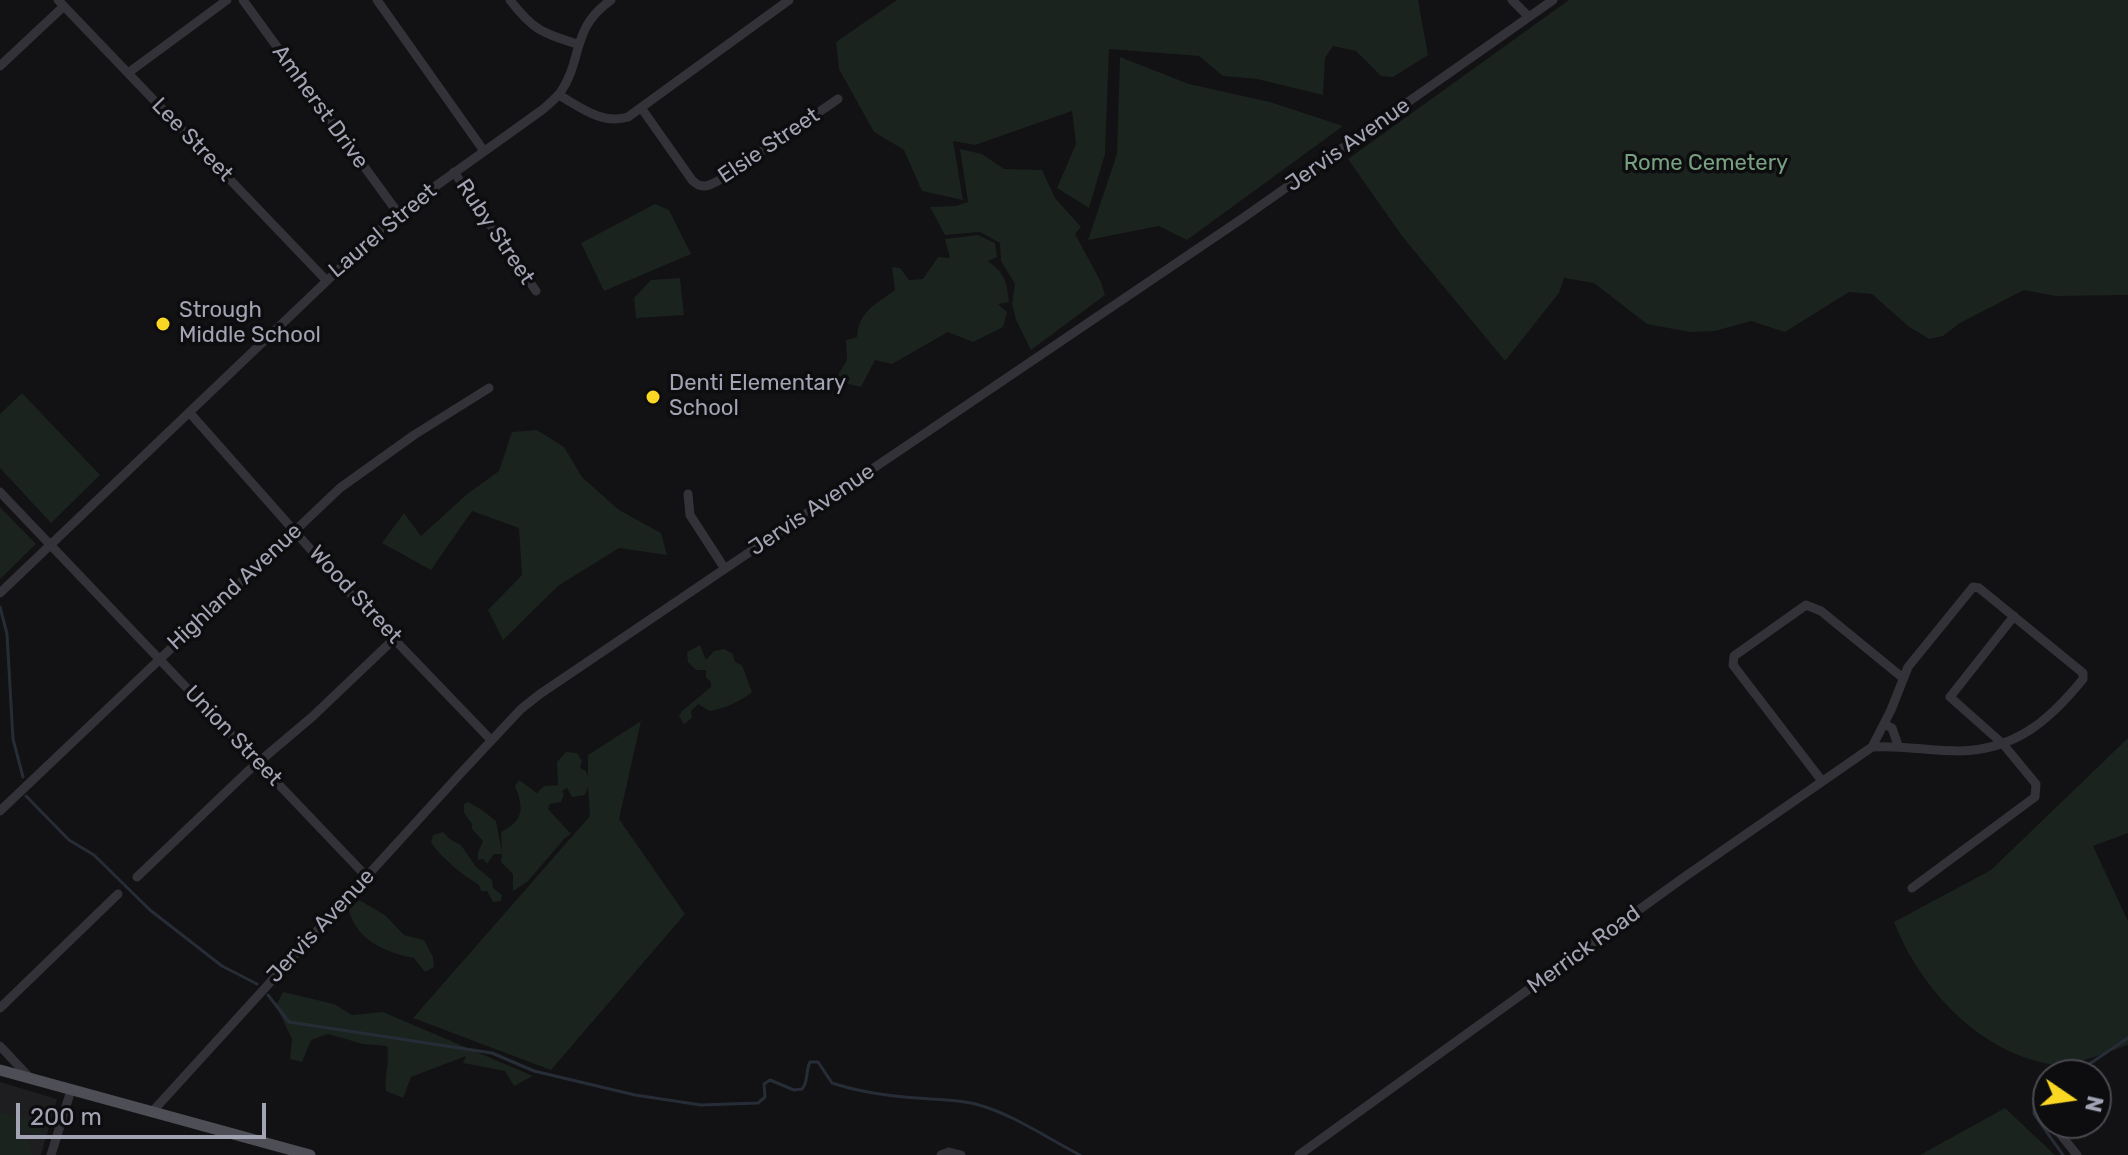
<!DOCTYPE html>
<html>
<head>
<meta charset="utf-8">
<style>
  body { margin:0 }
  #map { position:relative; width:2128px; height:1155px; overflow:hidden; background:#121113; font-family:Rubik,sans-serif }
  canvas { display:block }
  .north { position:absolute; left:2032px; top:1059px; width:80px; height:80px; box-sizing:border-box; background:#0d0c0e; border:2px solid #494950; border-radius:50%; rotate:103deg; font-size:22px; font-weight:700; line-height:32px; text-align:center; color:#a2a4b4 }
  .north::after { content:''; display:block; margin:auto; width:28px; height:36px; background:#fad723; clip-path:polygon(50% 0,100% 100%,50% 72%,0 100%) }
  .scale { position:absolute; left:16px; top:1103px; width:250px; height:36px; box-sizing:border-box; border:4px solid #a2a4b4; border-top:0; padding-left:10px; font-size:24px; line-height:28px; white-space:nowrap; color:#a2a4b4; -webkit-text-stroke:6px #0d0c0e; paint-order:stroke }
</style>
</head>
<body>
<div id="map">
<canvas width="2128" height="1155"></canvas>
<div class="north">N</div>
<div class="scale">200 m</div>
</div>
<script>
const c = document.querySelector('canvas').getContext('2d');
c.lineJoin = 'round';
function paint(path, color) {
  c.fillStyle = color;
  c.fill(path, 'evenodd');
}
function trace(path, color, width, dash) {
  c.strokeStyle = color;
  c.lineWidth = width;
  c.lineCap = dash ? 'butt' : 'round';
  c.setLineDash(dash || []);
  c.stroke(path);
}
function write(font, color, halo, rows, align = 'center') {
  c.font = font + ' Rubik,sans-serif';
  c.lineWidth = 7;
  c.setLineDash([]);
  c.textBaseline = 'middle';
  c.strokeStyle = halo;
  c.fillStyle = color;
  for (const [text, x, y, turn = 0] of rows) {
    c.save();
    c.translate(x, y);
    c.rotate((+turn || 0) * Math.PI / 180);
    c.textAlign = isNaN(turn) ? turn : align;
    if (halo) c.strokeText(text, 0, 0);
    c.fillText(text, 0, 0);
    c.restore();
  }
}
const built = new Path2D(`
  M0 1082 57 1099 41 1155H0Z`);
const green = new Path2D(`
  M897 0H1418L1428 55 1393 77 1381 76 1356 51 1333 46 1325 58 1323 95 1257 79 1223 76 1199 56 1109 49 1105 154 1089 208 1057 188 1076 144 1072 111 975 145 953 141 963 200 922 191 904 150 874 132 839 69 836 42Z
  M1569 0H2128V295L2055 296 2024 290 1960 323 1943 336 1929 339 1908 326 1872 294 1849 292 1785 332 1751 321 1715 331 1690 332 1647 324 1594 283 1564 278 1559 293 1505 361 1402 236 1348 159Z
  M1120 57 1189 84 1270 102 1343 126 1187 240 1159 226 1088 240 1117 154Z
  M960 149 982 154 1004 169 1042 170 1055 198 1081 227 1075 234 1101 282 1105 295 1031 350 1016 320 1012 304 1015 284 1001 261 1000 243 980 232 945 235 930 207 956 206 968 202Z
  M655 204 669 210 691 254 604 291 581 243Z
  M978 235 995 243 997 257 988 261C1005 273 1007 282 1009 302L998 304 1007 312 1003 327 973 342 948 332 892 364 875 360 861 387 845 383 838 375 847 360 846 340 857 337C858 312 876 304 895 290L892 267 900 268 909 280 923 279 938 257 950 258 945 239Z
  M680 278 684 315 636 318 634 298 651 280Z
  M22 393 100 475 51 523 0 468V414Z
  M537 430 564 447 582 477 619 510 661 533 667 555 619 548 558 586 503 640 488 610 522 575 519 528 472 511 431 570 382 543 404 513 421 536 466 495 499 471 512 432Z
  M0 507 36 544 0 579Z
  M700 645 706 660 714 651 724 649 733 654 735 662 742 665 752 692C740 702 725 708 710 711L698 704 691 711 692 718 684 724 679 716 682 711 711 687V682L706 677V670H696L688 662 687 652Z
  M641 721 619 819 685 914 551 1070 413 1018 590 816 588 787 585 795 572 797 567 788 562 791 564 794 561 802 550 804 548 809 571 834 565 838 528 881 513 891V874L501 862 502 854H494L487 864 483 859 478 860V853L483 841 472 829V824L464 813V804L468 802 482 810 496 821 502 852 501 832C524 820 524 809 515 786L519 780 537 793 544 786 558 785 557 762 566 752 577 753 582 761 580 768 586 771 588 777V755Z
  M2128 738V833L2093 846 2128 921V1045C2113 1050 2070 1067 2057 1065 1982 1056 1920 989 1894 922L1991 870Z
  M443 832 451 840 461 845 476 867 492 880 493 888 502 895 501 901 493 902 487 891H481L479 885C460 873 445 861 431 843L433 835Z
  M359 900 385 915 404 935 424 940 433 957 434 967 425 972 414 958C386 953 356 940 349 910Z
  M283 992 334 1004 352 1015 383 1012 533 1076 514 1086 505 1071 463 1063 466 1056 411 1077 403 1098 386 1091C384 1076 390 1061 387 1046L363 1044 328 1034 311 1040 302 1062 290 1059 292 1039 276 1006Z
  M2005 1108 2055 1155H1920Z
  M0 1112 44 1123 40 1136 22 1132 29 1142 32 1155H0Z`);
const stream = new Path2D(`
  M0 607 7 634 13 739 23 777
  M26 796 69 840 94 855 150 910 222 966 257 984
  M268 995 289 1022 492 1053 534 1071 635 1095 701 1105 758 1103 765 1097 764 1084 770 1080 794 1090 802 1089C809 1081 805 1072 810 1062H818L832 1083C859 1092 889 1096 917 1098 938 1100 959 1099 979 1105 1014 1115 1047 1138 1080 1155
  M2073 1075 2128 1038
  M2048 1093 2034 1103V1114L2063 1155`);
const minor = new Path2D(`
  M58 0 326 280
  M243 0 398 213
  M377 0 484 151
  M510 0C533 30 542 33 577 44
  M1512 0 1529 17
  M0 66 64 6
  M128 73 227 0
  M559 95C580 107 602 125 628 117L789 0
  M642 109 692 180C702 191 711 185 723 178L838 99
  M454 172 536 291
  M189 412 343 586 491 740
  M0 492 366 876
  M688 494 690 515 725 569
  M0 593 398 213 542 110C548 105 555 99 560 93 584 58 570 29 611 0
  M1884 724 1892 728 1898 745
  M1822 781 1733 665 1734 656 1806 605 1821 611 1903 678
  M0 811 340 488 414 435 489 388
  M137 877 247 772 312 717 394 639
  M1912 888 2035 797 2036 784 2003 744 1950 697 2014 616
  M0 1008 118 894
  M0 1046 31 1079
  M152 1112 460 774 521 709 540 694 1243 218 1553 0
  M2061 1135 2077 1155
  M51 1155 71 1090
  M941 1155 949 1152 961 1155
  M1299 1155 1683 878 1872 747 1891 710 1908 667 1973 587 1979 588 2083 673V679C2049 721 2015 750 1959 751 1929 751 1901 745 1872 747`);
const major = new Path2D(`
  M0 1070 310 1155`);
const markers = [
  [163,324,8,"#fad723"],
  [653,397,8,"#fad723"]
];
const streetNames = [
  ["Amherst Drive",320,107,54],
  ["Lee Street",192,140,46],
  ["Jervis Avenue",1348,145,-35],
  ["Elsie Street",769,146,-34],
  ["Laurel Street",383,231,-40],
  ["Ruby Street",495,232,56],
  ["Jervis Avenue",812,510,-34],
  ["Highland Avenue",235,587,-43],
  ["Wood Street",355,595,47],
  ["Union Street",233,736,46],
  ["Jervis Avenue",321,926,-47],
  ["Merrick Road",1584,950,-36]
];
const parkNames = [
  ["Rome Cemetery",1706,164]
];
const poiNames = [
  ["Strough",179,311],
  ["Middle School",179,336],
  ["Denti Elementary",669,384],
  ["School",669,409]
];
paint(built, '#1e1d20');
paint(green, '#1b231e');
trace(stream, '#272d37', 3);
trace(minor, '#323238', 9);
trace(major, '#4e4e57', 11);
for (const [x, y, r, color] of markers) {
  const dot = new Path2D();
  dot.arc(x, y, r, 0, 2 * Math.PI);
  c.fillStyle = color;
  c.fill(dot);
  trace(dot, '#0d0c0e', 3);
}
write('22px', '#a2a4b4', '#0d0c0e', streetNames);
write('22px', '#78a181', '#0d0c0e', parkNames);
write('22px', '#a2a4b4', '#0d0c0e', poiNames, 'left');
</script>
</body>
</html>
